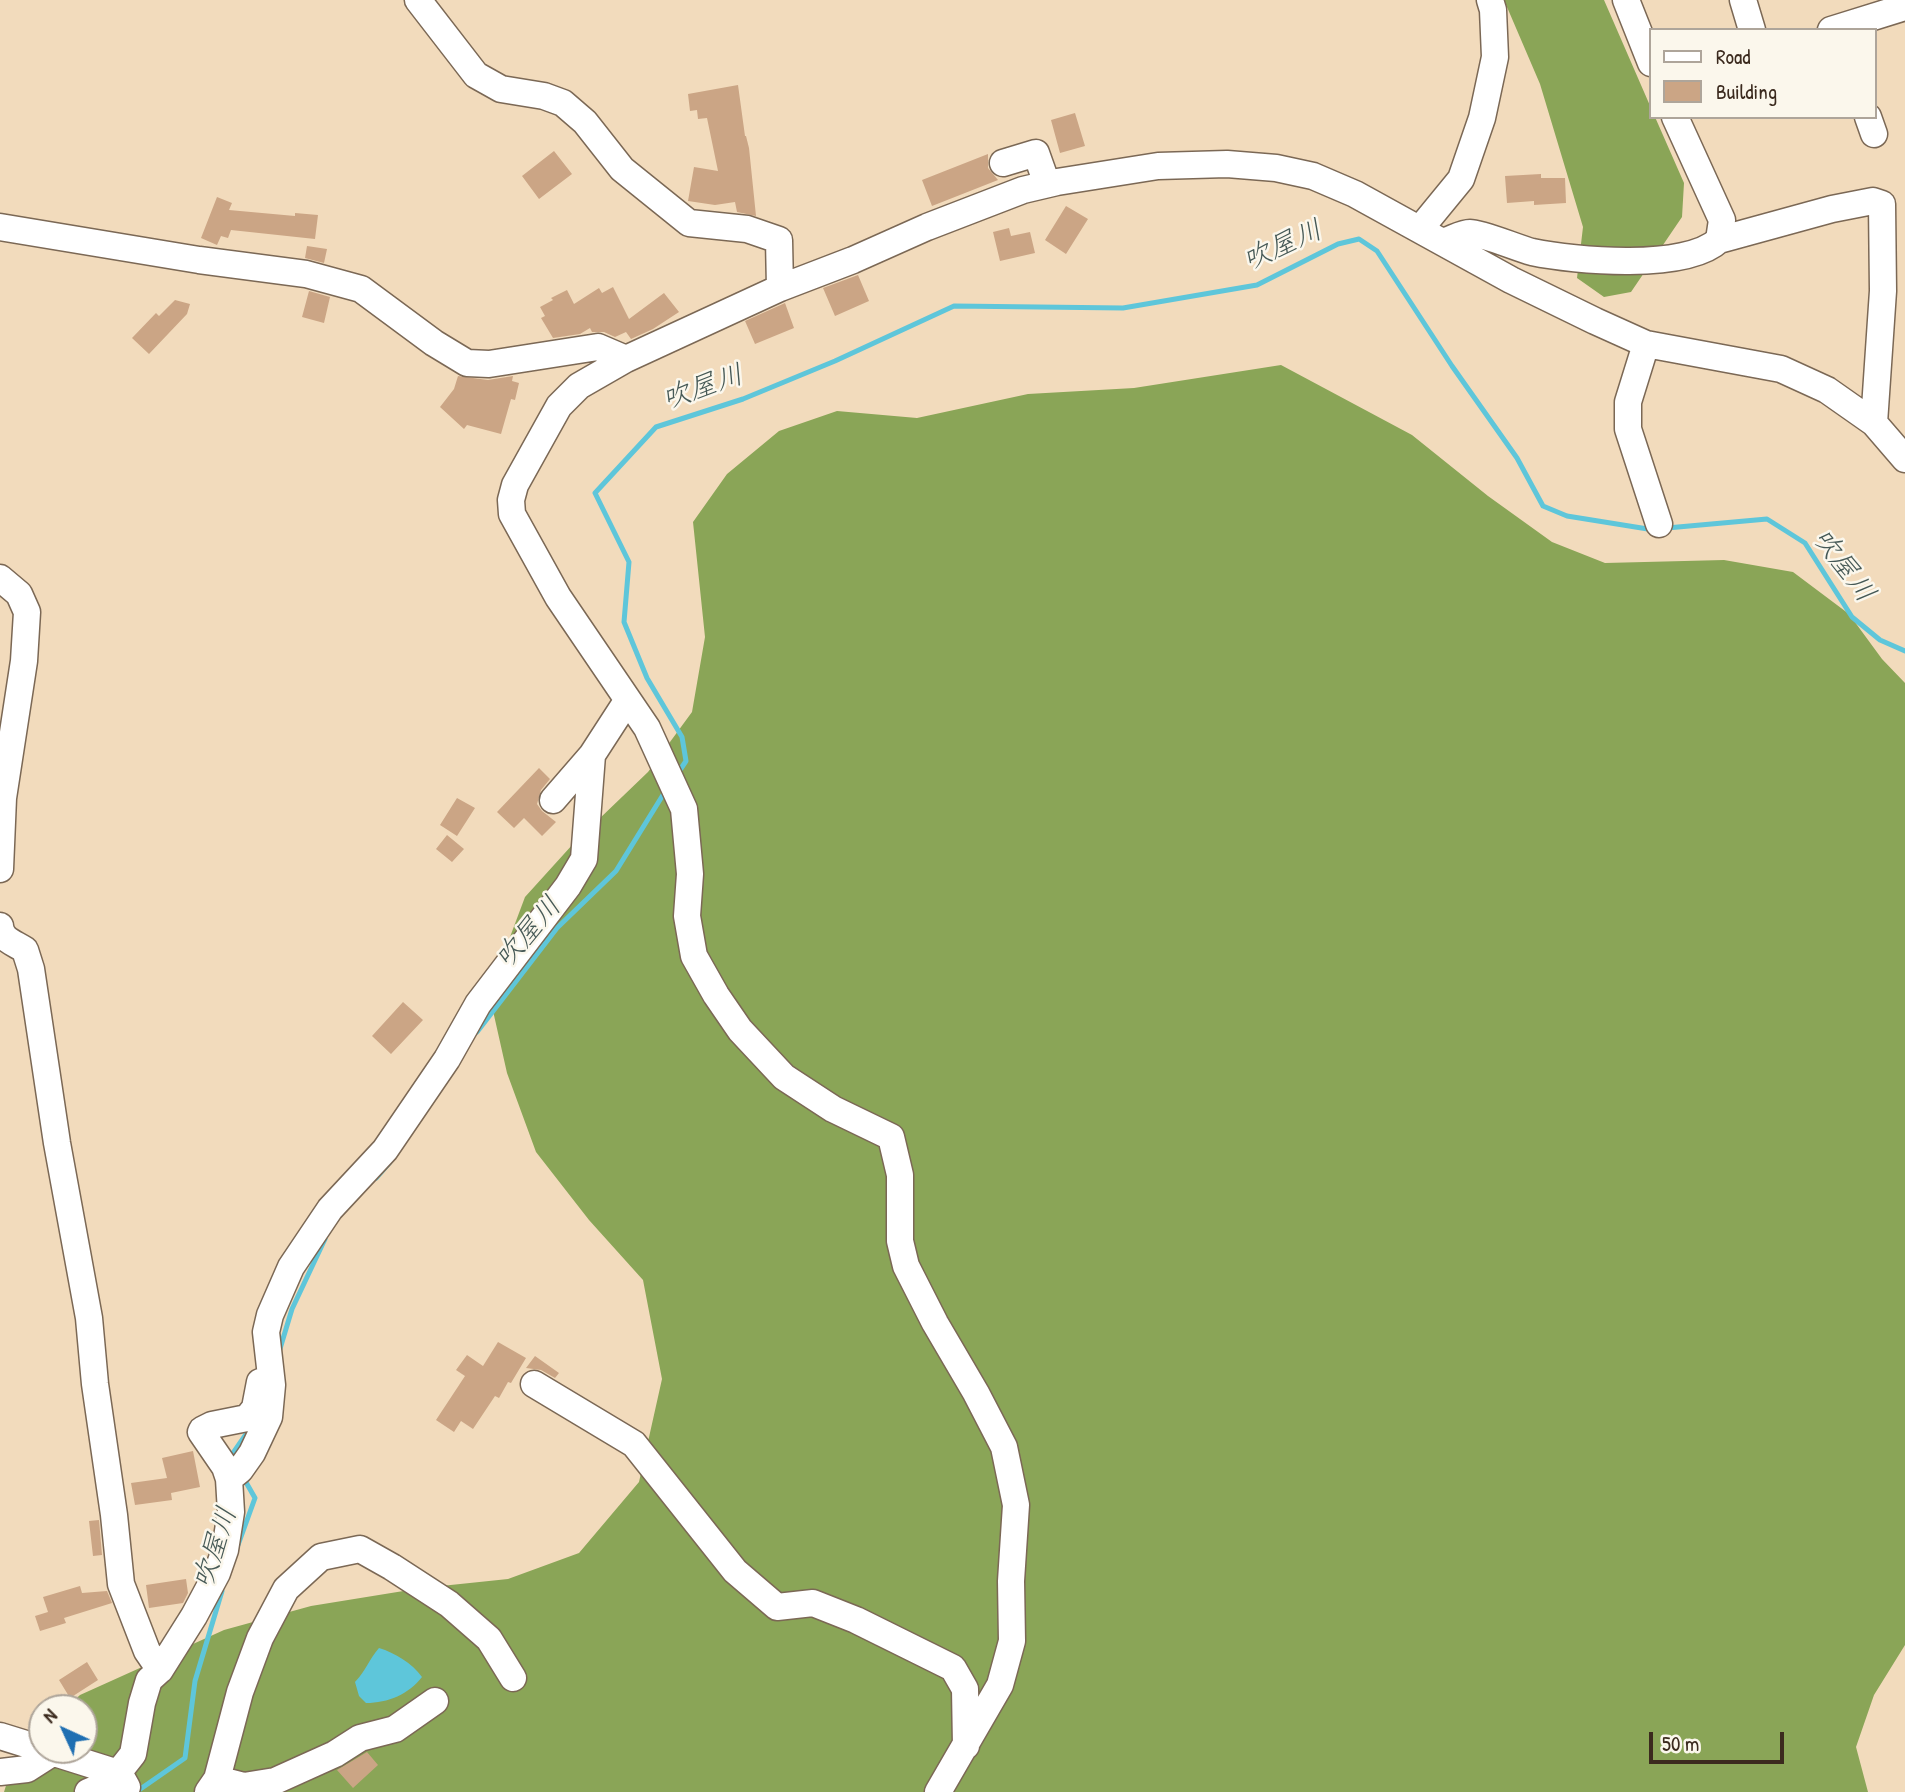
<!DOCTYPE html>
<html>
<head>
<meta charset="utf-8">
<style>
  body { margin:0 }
  #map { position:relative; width:1905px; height:1792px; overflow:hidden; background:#f2dbbc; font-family:"Patrick Hand",sans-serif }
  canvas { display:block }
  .legend { position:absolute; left:1649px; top:28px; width:228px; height:91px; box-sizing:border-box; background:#fbf7ec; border:2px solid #aea59a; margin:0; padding:9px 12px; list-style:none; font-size:21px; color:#3b2a1e }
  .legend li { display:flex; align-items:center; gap:14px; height:35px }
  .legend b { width:35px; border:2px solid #aea59a }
  .north { position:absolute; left:28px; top:1694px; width:70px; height:70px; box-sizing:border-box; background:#fbf7ec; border:2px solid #aea59a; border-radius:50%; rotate:315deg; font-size:19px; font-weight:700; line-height:28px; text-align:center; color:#3b2a1e }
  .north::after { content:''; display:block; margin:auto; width:24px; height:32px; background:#1f6fb2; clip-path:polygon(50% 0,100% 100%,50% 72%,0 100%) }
  .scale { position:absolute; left:1649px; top:1732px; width:135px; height:32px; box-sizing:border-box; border:4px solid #3b2a1e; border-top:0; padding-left:9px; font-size:21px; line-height:24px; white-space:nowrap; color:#3b2a1e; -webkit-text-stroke:5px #fbf7ec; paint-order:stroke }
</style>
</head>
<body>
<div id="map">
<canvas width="1905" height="1792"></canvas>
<ul class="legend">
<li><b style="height:9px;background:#fff"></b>Road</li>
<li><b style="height:19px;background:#cba585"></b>Building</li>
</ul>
<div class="north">N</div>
<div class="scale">50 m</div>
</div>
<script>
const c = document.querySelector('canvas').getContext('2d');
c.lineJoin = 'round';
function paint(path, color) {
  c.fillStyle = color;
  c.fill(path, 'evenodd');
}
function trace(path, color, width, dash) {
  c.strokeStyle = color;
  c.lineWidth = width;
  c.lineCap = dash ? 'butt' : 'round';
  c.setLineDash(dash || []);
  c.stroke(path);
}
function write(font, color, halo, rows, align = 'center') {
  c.font = font + ' "Patrick Hand","Klee One",sans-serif';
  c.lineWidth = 5;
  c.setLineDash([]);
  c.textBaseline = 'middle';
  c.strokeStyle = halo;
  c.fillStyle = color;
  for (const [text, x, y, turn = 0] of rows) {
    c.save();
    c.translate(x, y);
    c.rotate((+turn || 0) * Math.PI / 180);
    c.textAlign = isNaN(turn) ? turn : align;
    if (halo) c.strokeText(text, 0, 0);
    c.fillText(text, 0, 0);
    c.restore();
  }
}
const forest = new Path2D(`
  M1504 0H1604L1651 108V117H1655L1684 183 1682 217 1631 292 1604 297 1577 278 1583 227 1540 84Z
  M1281 365 1412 435 1488 496 1552 542 1605 563 1724 560 1793 572 1849 614 1882 659 1905 683V1645L1874 1695 1856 1747 1868 1792H4L15 1757 42 1731V1750H84V1708H66L80 1695 224 1630 311 1606 422 1588 508 1579 579 1553 639 1482 662 1379 643 1280 589 1220 536 1152 507 1073 489 993 525 897 573 844 648 772 692 712 705 637 693 522 727 474 779 431 837 411 917 418 1028 394 1134 388Z`);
const water = new Path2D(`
  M379 1648C395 1653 412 1663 422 1677 409 1694 388 1703 366 1703L359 1696 355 1682C366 1671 369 1659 379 1648Z`);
const stream = new Path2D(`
  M1667 528 1767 519 1805 543 1852 617 1880 640 1905 651
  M678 773 686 761 682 737 647 678 624 622 629 562 595 493 656 427 743 399 835 361 954 306 1123 308 1257 285 1338 244 1359 239 1377 251 1452 366 1517 458 1543 506 1567 516 1654 530
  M477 1032 557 928 616 871 666 790
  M376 1178 390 1162
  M279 1352 292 1309 325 1239
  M233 1459 231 1456 251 1427
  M238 1545 255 1498 243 1477
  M136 1792 185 1758 195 1681 222 1591`);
const building = new Path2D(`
  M738 85 745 136H746L749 148 756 216 737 212 735 202 715 205 688 201 694 167 718 171 707 118 698 119 697 110 690 111 688 94Z
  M1075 113 1085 146 1060 153 1051 120Z
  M554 151 572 174 539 199 522 176Z
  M988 154V168L998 180 932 206 922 180Z
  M1541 174V178H1565L1566 203 1534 205V201L1507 203 1505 176Z
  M217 197 232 203 229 210 295 216V213L318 215 315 239 231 230 228 238 221 236 217 245 201 238Z
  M1066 206 1088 219 1066 254 1045 240Z
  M1009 228 1011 236 1030 232 1035 253 1000 261 993 232Z
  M307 246 327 249 324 263 305 258Z
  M858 275 869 301 835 316 823 288Z
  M613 287 629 319 664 293 679 312 653 329 631 339 626 332 615 337 604 332H592L590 328 580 334 553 338 541 318 545 316 540 307 553 300 551 298 567 290 574 304 599 288 602 293Z
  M309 291 330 297 324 323 302 317Z
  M175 300 190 304 187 314 149 354 132 338 156 313 159 316Z
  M785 303 794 328 755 344 745 321Z
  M458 376 488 380 513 376 512 381 519 383 515 400 511 399 501 434 467 425 464 429 440 407 454 389Z
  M539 768 550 779 541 790 537 804 542 811 556 822 542 836 524 818 514 828 497 812Z
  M457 798 475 808 457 836 440 825Z
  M447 835 464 849 452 862 436 849Z
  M403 1002 423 1020 391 1054 372 1036Z
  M498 1342 526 1358 511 1383 508 1382 499 1398 495 1396 473 1429 461 1421 454 1432 436 1420 465 1376 456 1370 467 1355 483 1366Z
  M535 1356 559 1373 555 1378 541 1370 526 1368Z
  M193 1451 200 1487 171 1493 172 1500 135 1505 131 1483 167 1478 162 1458Z
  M99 1520 102 1555 93 1556 89 1521Z
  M186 1579 188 1593 183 1603 149 1608 146 1585Z
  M80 1586 82 1593 107 1591 112 1603 64 1618 66 1623 40 1631 35 1616 48 1612 43 1597Z
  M87 1662 98 1680 70 1698 59 1680Z
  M367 1752 378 1765 353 1788 337 1770Z`);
const minor = new Path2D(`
  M418 0 476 75 501 89 544 96 563 103 585 122 622 169 689 223 747 229 779 240 780 288
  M1626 0 1651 63
  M1743 0 1752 30
  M1831 30 1905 7
  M1868 117 1874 134
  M1003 163 1036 153 1047 184
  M0 227 199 260 306 274 361 289 434 343 467 363 489 364 598 347 626 359
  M1420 229 1461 179 1482 118 1495 57 1493 10 1490 0
  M1719 240 1832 209 1873 201 1882 204 1883 291 1874 423
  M1445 241C1452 239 1462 233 1470 233 1482 233 1517 248 1532 252 1575 261 1686 271 1719 240L1722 220 1675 117
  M1646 344 1628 402V429L1659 524
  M0 578 19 594 27 612 24 661 3 798 0 869
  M553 800 592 755
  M0 926C1 940 15 943 25 950L31 969 57 1143 89 1318 95 1384 114 1515 121 1584 147 1651 160 1670
  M534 1384 634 1444 735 1571 777 1607 813 1603 856 1620 953 1668 965 1689 966 1746
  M229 1479 240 1470 252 1453 269 1417 272 1385 266 1332 270 1315 291 1267 330 1209 385 1150 447 1059 478 1004 568 886 584 859 592 755 627 701
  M0 1736 42 1749
  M45 1750 118 1773 122 1778
  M0 1772 27 1769 52 1753
  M118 1773 133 1754 142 1703 149 1680 160 1670 194 1616 217 1573 225 1550 231 1512 229 1479 225 1467 201 1432 202 1430 212 1425 247 1418 255 1408 260 1382
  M217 1779 240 1692 260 1638 286 1589 321 1557 360 1549 392 1567 449 1604 489 1639 513 1678
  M88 1792 122 1778 127 1787
  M208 1792 217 1779 244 1786 275 1781 335 1754 360 1738 395 1729 435 1701
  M938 1792 1000 1685 1012 1641 1011 1581 1016 1505 1004 1447 976 1393 935 1323 906 1266 900 1241V1175L891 1137 833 1109 784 1077 740 1030 716 995 694 956 687 916 690 874 684 809 647 728 558 597 512 514 511 500 515 485 559 406 579 386 626 359 780 288 853 260 927 227 1023 190 1057 182 1158 166 1227 164 1276 168 1313 176 1355 194 1511 280 1595 321 1646 344 1781 369 1827 390 1874 423 1905 459`);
const waterNames = [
  ["吹屋川",1283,246,-24],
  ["吹屋川",703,388,-19],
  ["吹屋川",1843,566,53],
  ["吹屋川",529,933,-49],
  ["吹屋川",216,1548,-72]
];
paint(forest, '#8aa557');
paint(water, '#5ec6da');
trace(stream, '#5ec6da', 5);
paint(building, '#cba585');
trace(minor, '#7b6855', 29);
trace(minor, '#fff', 26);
write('italic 28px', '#465956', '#fbf7ec', waterNames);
</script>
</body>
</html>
